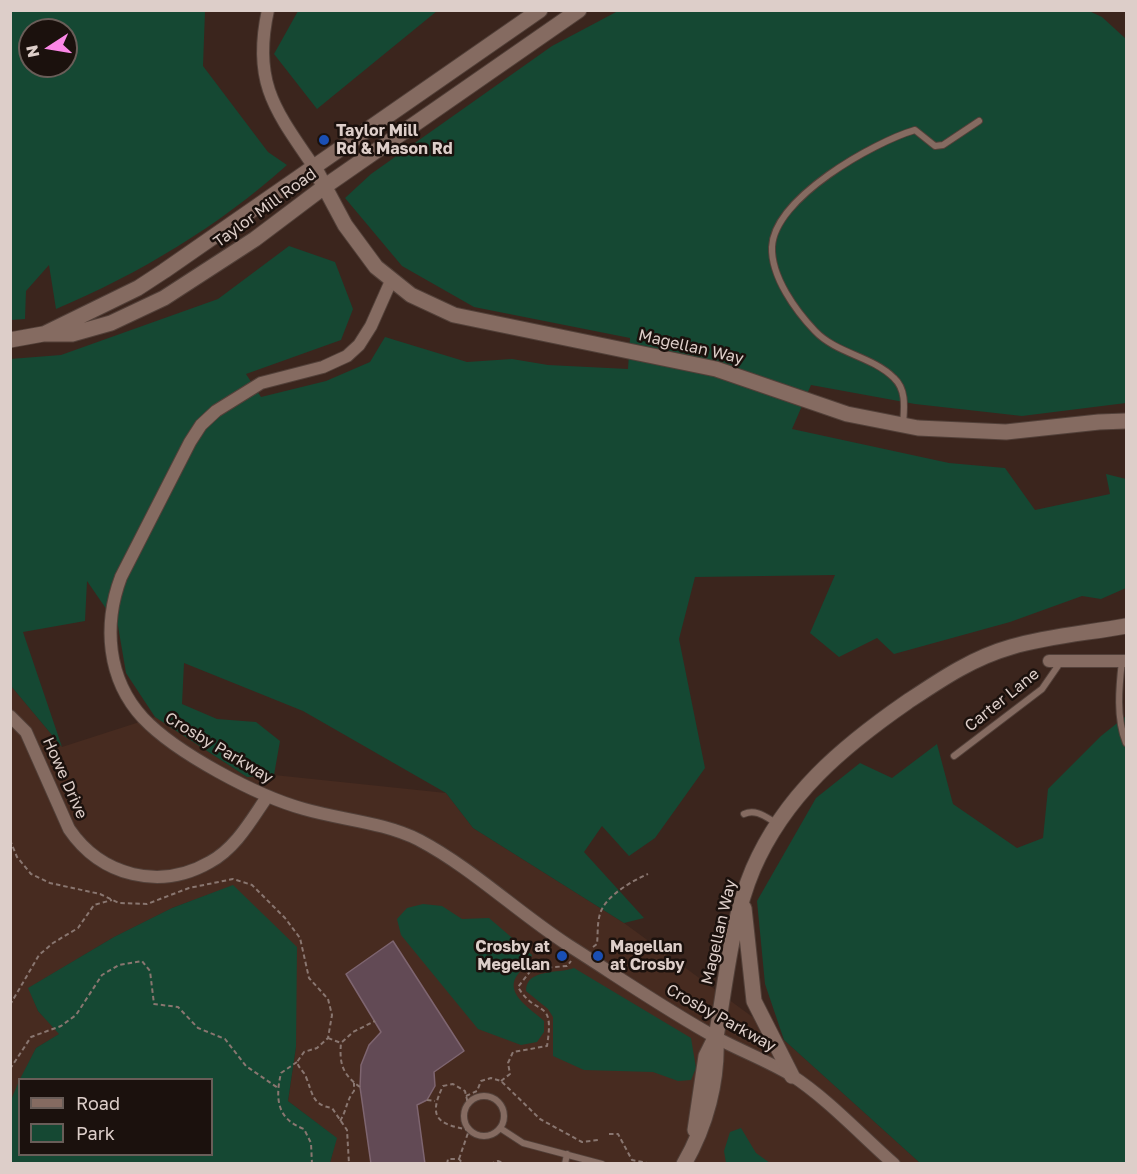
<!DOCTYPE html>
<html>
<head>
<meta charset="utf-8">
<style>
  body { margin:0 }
  #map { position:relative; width:1137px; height:1174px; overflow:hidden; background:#3b251d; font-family:"Golos Text",sans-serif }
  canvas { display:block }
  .frame { position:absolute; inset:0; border:12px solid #ddcec9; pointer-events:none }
  .legend { position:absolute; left:18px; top:1078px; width:195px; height:78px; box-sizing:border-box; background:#1b110d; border:2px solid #695d58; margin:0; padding:8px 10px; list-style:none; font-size:18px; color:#ddcec9 }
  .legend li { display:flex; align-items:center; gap:12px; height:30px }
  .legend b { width:30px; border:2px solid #695d58 }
  .north { position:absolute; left:18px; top:18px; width:60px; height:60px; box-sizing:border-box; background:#1b110d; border:2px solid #695d58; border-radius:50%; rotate:258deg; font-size:16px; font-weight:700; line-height:24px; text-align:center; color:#ddcec9 }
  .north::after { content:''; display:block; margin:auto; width:21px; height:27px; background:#fb87e6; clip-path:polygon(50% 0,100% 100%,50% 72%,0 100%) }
</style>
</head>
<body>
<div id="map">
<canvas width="1137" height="1174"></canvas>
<div class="frame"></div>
<ul class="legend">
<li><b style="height:8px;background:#856b61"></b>Road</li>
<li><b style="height:16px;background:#154833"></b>Park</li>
</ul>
<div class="north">N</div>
</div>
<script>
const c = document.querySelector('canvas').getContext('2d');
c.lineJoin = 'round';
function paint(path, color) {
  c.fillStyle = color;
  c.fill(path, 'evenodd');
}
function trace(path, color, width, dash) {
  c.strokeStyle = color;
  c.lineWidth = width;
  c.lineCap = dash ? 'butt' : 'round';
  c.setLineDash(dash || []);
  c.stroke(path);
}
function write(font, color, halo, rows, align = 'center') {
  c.font = font + ' "Golos Text",sans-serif';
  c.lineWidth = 5;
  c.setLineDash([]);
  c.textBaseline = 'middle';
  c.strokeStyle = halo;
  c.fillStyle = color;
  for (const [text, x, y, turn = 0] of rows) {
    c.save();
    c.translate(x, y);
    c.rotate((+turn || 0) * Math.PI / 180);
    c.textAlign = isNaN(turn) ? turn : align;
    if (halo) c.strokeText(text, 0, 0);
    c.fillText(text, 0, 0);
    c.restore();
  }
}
const built = new Path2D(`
  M11 686 62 747 155 717 247 777 274 775 446 793 473 828 624 923 784 1040 920 1163H330L336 1138 288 1101 296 1047 233 886 172 908 114 937 29 988 38 1011 60 1034 36 1048 11 1100Z`);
const green = new Path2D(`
  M10 11H205L203 66 268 152 287 165C219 226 139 274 56 309L49 265 26 291 25 319 11 320ZM30 30H66V66H30Z
  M298 11V10L437 11 317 109 274 54Z
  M618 11H1089L1102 17 1126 39V403L1022 416 915 404 811 385 792 429 949 463 1005 468 1035 510 1110 494 1106 474 1126 479V588L1101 599 1082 596 1010 622 894 654 877 638 839 657 810 633 835 575 695 577 679 639 705 768 655 838 629 856 602 826 584 852 644 918 624 923 473 828 446 793 303 711 184 663 182 704 217 719 256 722 280 741 274 775 247 777 155 717 126 673 118 626 87 581 85 621 23 632 62 747 11 686 10 359 61 355 218 299 289 246 335 262 353 309 341 340 246 374 261 397 326 381 370 362 385 337 467 362 512 359 548 365 628 369 630 338 474 307 402 266 345 198 371 174 552 46Z
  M1126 716V1163H920L784 1040 765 984 757 901 816 798 860 763 892 778 937 744 953 804 1017 848 1043 838 1048 789 1101 736Z
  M233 885 297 947 296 1047 288 1101 337 1138 330 1163H11V1100L19 1081 20 1154H212V1080L20 1079 36 1048 59 1034 38 1011 28 988 114 937 172 908Z
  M423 904 442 906 462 919 489 918 532 955C529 966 521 968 516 977 505 995 534 1011 544 1021V1032L537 1042 521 1045 478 1029 401 935 397 919 407 908Z
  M574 968 691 1038 696 1068 691 1080 678 1081 653 1072 584 1070 553 1056V1017L548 1009 526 991C526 968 559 974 574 968Z
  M741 1128 756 1153 770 1163H726L724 1151 730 1132Z`);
const building = new Path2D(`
  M393 941 464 1051 434 1072 435 1086 427 1100 417 1105 425 1164H371L360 1087 361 1065 369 1045 381 1032 346 974Z`);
const path = new Path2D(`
  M10 840 17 857 31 874 50 883 100 894 119 903 147 904 189 888 233 879 252 885 285 918 300 938 309 978 328 999 332 1015 328 1038 317 1048 304 1052 297 1062C299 1069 304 1071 306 1077 313 1094 312 1105 332 1108L347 1130 349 1164
  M593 947 597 944C598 935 597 923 600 914 605 896 632 881 648 874
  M10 1005 39 955 53 943 78 928 94 905 112 900
  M328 1038 341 1043
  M297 1062 281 1073C275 1099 277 1119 304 1129L311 1143 312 1164
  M10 1069 31 1037 61 1026 76 1015 102 975 119 965 142 961 150 971 154 1004 178 1007 198 1028 225 1039 246 1066 278 1088
  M501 1081 510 1074 508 1063 513 1052 547 1046C555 996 537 1019 518 987L532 969 567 966 571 961
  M360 1087C343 1075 339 1064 341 1043L353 1032 375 1021
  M466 1096 477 1091 481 1081 491 1078 501 1081 540 1119 582 1142 598 1140
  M427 1100 435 1101
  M340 1121C347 1110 346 1101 354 1091V1083
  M609 1134H618L632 1160 653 1164
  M459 1159 469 1130C439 1124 427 1119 443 1086L453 1084 465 1091 468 1104
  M447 1164 448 1159H459L463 1164
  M490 1164 498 1161 507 1164`);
const lane = new Path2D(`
  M903 425C904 409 907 390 894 378 872 356 837 354 815 331 796 311 771 277 772 247 774 198 874 142 915 130L935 146 943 145 979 121
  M1122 661C1119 687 1116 718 1126 743
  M954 756 1042 689 1062 660
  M744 814C756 808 767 818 778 824
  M464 1116a20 20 0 1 1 40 0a20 20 0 1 1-40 0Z
  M500 1128 523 1143 602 1164
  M565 1164 567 1154`);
const street = new Path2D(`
  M268 10C252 82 275 110 314 167
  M391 281 371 326 359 345 347 356 323 367 261 383 216 411 201 425 190 442 121 577C103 625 107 679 143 718 176 753 257 796 304 809 342 820 383 822 419 840 472 868 517 912 568 945 617 976 666 1010 717 1038 741 1051 768 1061 791 1075 828 1099 861 1135 894 1164
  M1049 661H1126
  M10 716 26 732 69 829C101 876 160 891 210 862 236 848 251 820 267 797`);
const secondary = new Path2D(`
  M314 167 345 225 376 267 411 295 454 315 716 369 847 414 918 428 1006 432 1099 422 1126 421
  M46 333 138 288 164 271 540 10
  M10 340 43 334H72L111 323 164 298 255 239 324 187 579 10
  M744 908 754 1001 792 1076
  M695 1130 706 1056 714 1040
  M684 1164C706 1126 718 1081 716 1037 726 982 731 921 753 869 785 795 842 747 907 702 940 680 972 658 1011 647 1048 636 1088 633 1126 626`);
const markers = [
  [324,140,6,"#1a4fb4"],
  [562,956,6,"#1a4fb4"],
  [598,956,6,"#1a4fb4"]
];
const poiNames = [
  ["Taylor Mill",336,131],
  ["Rd & Mason Rd",336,149],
  ["Crosby at",550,947,"right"],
  ["Megellan",550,965,"right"],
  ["Magellan",610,947],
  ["at Crosby",610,965]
];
const streetNames = [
  ["Taylor Mill Road",265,208,-36],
  ["Magellan Way",691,347,13],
  ["Carter Lane",1002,700,-39],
  ["Crosby Parkway",219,748,31],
  ["Howe Drive",65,778,66],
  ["Magellan Way",719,932,-77],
  ["Crosby Parkway",721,1018,29]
];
paint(built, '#472b20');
paint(green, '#154833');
paint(building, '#624a55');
trace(building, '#7e6570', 1.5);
trace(lane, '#524039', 8);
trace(street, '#524039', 14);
trace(secondary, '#524039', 17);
trace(path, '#897670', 2, [4.5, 3]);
trace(lane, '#856b61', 6);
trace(street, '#856b61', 12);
trace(secondary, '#856b61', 15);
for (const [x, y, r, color] of markers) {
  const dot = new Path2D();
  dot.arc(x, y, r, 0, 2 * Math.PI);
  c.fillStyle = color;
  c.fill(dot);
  trace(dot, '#1b110d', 2);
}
write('bold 16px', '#ddcec9', '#1b110d', poiNames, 'left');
write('16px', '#ddcec9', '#1b110d', streetNames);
</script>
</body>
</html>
